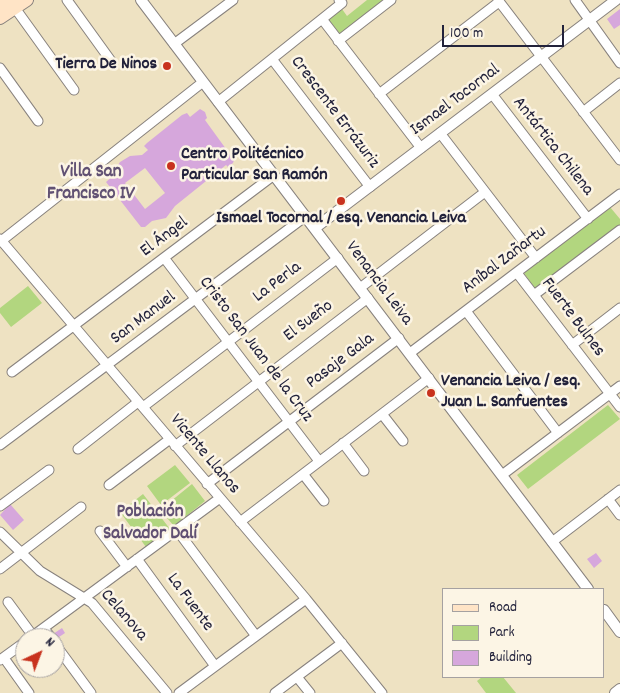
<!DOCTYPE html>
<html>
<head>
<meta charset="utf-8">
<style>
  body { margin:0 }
  #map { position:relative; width:620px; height:693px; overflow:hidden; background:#eee2c2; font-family:Dekko,sans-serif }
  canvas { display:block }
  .legend { position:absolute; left:442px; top:588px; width:162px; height:90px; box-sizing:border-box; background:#fcf5e5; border:1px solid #a5a1a1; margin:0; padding:6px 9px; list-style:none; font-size:15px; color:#22223b }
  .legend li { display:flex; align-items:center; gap:10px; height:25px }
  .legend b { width:25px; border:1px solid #a5a1a1 }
  .north { position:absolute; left:15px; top:628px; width:50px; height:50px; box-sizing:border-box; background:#fcf5e5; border:1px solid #a5a1a1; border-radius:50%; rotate:43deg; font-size:14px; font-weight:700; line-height:20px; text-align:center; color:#22223b }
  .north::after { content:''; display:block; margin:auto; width:18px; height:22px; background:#c8321e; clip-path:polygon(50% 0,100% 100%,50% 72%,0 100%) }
  .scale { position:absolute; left:442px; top:25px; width:122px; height:22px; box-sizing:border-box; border:2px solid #22223b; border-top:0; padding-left:6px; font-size:15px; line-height:18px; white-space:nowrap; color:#22223b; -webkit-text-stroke:4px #fcf5e5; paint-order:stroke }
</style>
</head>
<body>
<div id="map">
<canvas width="620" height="693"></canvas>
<ul class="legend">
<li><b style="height:6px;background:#ffe4c6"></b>Road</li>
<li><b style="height:14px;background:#b2d67f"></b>Park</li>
<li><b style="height:14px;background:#d6a7dc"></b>Building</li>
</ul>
<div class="north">N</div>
<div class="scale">100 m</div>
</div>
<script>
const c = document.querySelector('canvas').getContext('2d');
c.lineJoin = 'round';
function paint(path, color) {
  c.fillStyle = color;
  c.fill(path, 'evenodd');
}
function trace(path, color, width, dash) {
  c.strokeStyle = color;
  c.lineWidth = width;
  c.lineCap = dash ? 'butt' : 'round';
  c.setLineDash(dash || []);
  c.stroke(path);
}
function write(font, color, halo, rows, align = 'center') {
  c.font = font + ' Dekko,sans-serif';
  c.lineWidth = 5;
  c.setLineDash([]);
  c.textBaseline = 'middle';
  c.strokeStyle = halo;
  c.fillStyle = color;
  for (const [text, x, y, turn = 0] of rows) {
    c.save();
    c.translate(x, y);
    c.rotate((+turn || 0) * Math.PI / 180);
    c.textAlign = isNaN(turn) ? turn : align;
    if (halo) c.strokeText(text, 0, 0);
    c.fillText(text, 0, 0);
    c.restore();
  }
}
const green = new Path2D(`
  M367 0H385L341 35 328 20 342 9 347 16Z
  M610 207 620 219V226L536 290 524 273Z
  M28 286 42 303 11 327 0 313V308Z
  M608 405 620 419 528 489 517 475Z
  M175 465 190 483 161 505 147 486Z
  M192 484 205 501 174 526 160 510Z
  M143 494 170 529 146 547 120 512Z
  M482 677H503L516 693H486L477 681Z`);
const building = new Path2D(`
  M620 9V25L614 29 607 19Z
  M200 109 205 112 207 118 205 120 234 160 233 163 228 167 226 165 175 206 166 218 152 221 145 227H141L106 182 116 173 114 171 120 162 130 156 142 155 148 150 144 146 147 143 182 115 187 113 190 117ZM145 168 165 193 145 209 125 183Z
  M10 504 24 520 13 530 0 515Z
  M596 553 602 561 594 568 587 559Z
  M62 628 65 633 56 639 53 634Z`);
const minor = new Path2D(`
  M67 0 111 61
  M498 0 620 160
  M575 0 620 63
  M15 8 74 90
  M322 19 421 148
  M338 41 391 0
  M174 44 233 0
  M272 59 370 187
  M0 68 38 121
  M379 94 499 2
  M492 94 588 219
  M218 102 342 3 339 0
  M583 112 620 83
  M440 133 536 258
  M0 239 306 599 382 693
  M0 242 203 82
  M165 259 319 461
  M517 273 620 407
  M360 288 485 192
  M534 295 620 230
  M466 311 558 433
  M572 345 620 308
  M410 353 620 194
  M12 372 274 175
  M143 407 338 258
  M382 414 403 441
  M343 443 364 471
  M0 445 306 216
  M175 446 368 298
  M78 449 138 402
  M303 474 324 501
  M502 475 620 386
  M207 484 399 338
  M109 485 170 439
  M608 499 620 515
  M0 506 49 470
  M240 522 429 378
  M177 530 256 636
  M100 531 127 567
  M0 532 40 571 92 603 167 693
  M552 542 620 490
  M137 559 215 666
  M0 569 81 507
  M8 602 33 636
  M44 628 51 638
  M30 638 220 498
  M55 644 91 693
  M4 658 29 693
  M0 660 25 642
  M297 677 310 693
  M179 693 306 599
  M275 693 342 643`);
const tertiary = new Path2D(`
  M141 0 588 589
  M315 228 616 0
  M604 610 620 632
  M615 693 620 689`);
const secondary = new Path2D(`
  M0 7 10 0
  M0 18 27 0`);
const markers = [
  [167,66,5,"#c8321e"],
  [171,166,5,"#c8321e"],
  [341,201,5,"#c8321e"],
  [431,393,5,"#c8321e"]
];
const poiNames = [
  ["Tierra De Ninos",157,66,"right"],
  ["Centro Politécnico",181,156],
  ["Particular San Ramón",181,177],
  ["Ismael Tocornal / esq. Venancia Leiva",341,220,"center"],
  ["Venancia Leiva / esq.",441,383],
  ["Juan L. Sanfuentes",441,404]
];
const streetNames = [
  ["Ismael Tocornal",456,101,-37],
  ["Crescente Errázuriz",334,113,53],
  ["Antártica Chilena",552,147,52],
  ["El Ángel",165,238,-37],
  ["Aníbal Zañartu",505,261,-37],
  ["La Perla",278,283,-37],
  ["Venancia Leiva",378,284,53],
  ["Fuerte Bulnes",572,318,53],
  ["San Manuel",144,319,-37],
  ["El Sueño",309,322,-37],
  ["Cristo San Juan de la Cruz",255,350,53],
  ["Pasaje Gala",341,362,-37],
  ["Vicente Llanos",204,455,50],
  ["La Fuente",189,603,54],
  ["Celanova",123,616,49]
];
const neighbourhoodNames = [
  ["Villa San",91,173],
  ["Francisco IV",91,195],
  ["Población",150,513],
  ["Salvador Dalí",150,535]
];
paint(green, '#b2d67f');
paint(building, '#d6a7dc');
trace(minor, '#88827e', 11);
trace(tertiary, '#88827e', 12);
trace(secondary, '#88827e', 14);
trace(minor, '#fff', 9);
trace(tertiary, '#fff', 10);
trace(secondary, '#ffe4c6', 12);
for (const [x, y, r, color] of markers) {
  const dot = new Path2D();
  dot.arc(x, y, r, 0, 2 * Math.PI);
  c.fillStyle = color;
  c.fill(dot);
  trace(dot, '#fcf5e5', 2);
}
write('bold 18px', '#22223b', '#fcf5e5', poiNames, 'left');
write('18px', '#22223b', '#fcf5e5', streetNames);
write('bold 19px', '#615173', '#fcf5e5', neighbourhoodNames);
</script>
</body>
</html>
